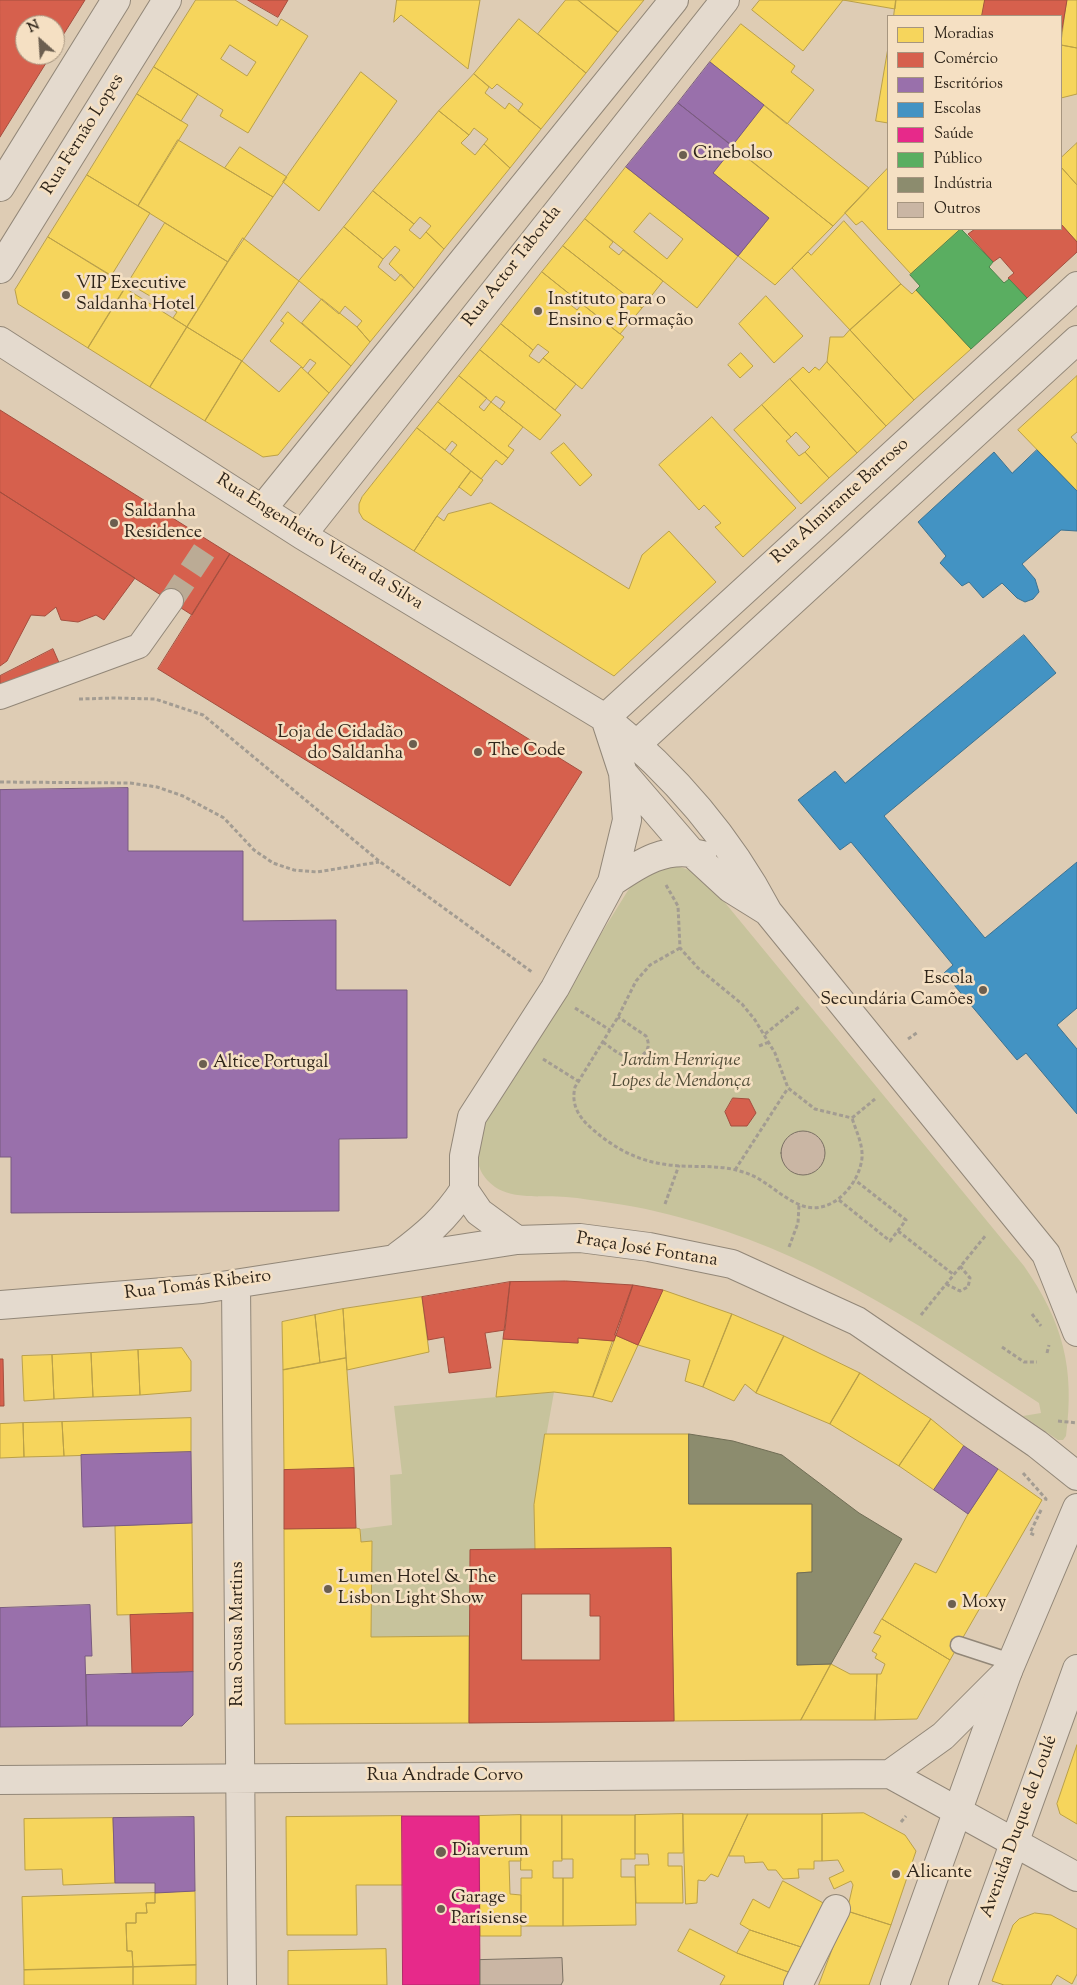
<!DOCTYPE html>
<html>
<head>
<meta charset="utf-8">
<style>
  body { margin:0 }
  #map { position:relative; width:1077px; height:1985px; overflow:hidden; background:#deccb4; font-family:"Sorts Mill Goudy",serif }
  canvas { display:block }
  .legend { position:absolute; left:887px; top:15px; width:175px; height:215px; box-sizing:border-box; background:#f5e0c3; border:1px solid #a6957f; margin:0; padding:6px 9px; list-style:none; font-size:15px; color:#2f251a }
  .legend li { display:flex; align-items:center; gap:10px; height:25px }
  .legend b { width:25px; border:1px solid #a6957f }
  .north { position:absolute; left:15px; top:15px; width:50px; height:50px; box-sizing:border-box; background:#f5e0c3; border:1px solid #a6957f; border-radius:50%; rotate:334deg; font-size:14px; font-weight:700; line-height:20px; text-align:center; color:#2f251a }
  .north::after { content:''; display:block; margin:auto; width:18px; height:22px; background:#6c5f50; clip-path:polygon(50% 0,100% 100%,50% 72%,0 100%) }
</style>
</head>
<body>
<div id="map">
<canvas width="1077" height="1985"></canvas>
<ul class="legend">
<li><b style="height:14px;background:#f6d55c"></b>Moradias</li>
<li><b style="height:14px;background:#d6604d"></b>Comércio</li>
<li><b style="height:14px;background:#9970ab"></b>Escritórios</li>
<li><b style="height:14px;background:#4393c3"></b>Escolas</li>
<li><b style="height:14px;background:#e7298a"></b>Saúde</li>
<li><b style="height:14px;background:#5aae61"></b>Público</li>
<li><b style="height:14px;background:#8c8c6e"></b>Indústria</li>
<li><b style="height:14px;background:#cab6a4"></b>Outros</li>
</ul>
<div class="north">N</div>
</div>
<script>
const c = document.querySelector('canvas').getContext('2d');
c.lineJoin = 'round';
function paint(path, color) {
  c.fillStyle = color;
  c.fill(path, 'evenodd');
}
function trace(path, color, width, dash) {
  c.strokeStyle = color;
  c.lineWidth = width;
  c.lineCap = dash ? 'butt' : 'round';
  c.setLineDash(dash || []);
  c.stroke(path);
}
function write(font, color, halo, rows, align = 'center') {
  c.font = font + ' "Sorts Mill Goudy",serif';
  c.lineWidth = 5;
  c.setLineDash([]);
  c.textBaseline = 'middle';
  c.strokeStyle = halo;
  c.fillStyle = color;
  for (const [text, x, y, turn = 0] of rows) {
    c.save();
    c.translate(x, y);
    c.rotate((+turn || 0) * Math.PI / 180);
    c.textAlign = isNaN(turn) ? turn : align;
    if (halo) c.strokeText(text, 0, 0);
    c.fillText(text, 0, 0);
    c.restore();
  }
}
const green = new Path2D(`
  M674 865 698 873 708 882 1024 1266C1063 1322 1075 1368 1066 1436L1063 1440H1058L1023 1416 1041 1413 1039 1403C933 1334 826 1260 703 1224 673 1215 642 1207 611 1203 596 1201 581 1198 566 1197 544 1195 514 1200 495 1187 471 1169 478 1151 482 1126L627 892C641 872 651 871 674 865Z
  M554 1392 534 1505 535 1550H470L469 1636 371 1637 372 1542H361V1529L392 1525 390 1475 402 1474 394 1406Z`);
const homes = new Path2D(`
  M196 0H235L277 26 281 19 308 36 248 133 220 116 223 110 154 67ZM230 45 256 62 247 76 221 59Z
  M397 0H480L468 69 401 15 394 22Z
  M566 0H578L618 32 586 73 538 34Z
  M578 0H644L618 32Z
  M760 0H896L895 9 843 0 803 51 752 10Z
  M896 0H985L982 16H894Z
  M1067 0H1077V48L1061 45Z
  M519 19 586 73 541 129 518 111 523 104 497 84 492 89 474 74Z
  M741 24 795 66 791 72 814 90 787 124 710 62Z
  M1061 45 1077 48V94L1061 98Z
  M888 48V123L876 121Z
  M154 67 198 94 181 121 137 94Z
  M361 72 397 101 319 211 283 182Z
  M474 74 489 87 485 93 505 109 509 103 541 129 510 168 484 144 488 139 474 128 469 135 439 111Z
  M137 94 188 125 138 206 87 175Z
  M764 105 869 188 833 226 732 146Z
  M439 111 469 135 461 143 475 155 484 144 510 168 444 249 426 232 431 226 420 217 414 224 373 191Z
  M178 140 273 197 228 262 138 206Z
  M1077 143V185L1061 167V158Z
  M240 147 287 177 273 197 225 168Z
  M734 147 833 226 775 285 738 256 769 218 713 173Z
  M626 167 738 256 697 308 585 219ZM650 213 683 239 667 259 634 232Z
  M1061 167 1077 185V242L1061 224Z
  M888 168V229H961L911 274 862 221 856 225 845 213Z
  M87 175 150 213 111 276 48 237Z
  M373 191 414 224 409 230 420 239 426 232 444 249 414 288 389 264 400 250 395 246 383 259 344 227Z
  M585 219 613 242 609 247 619 255 623 250 663 281 642 308 563 246Z
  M844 221 901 284 850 330 792 268 808 252 811 255Z
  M165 223 228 262 187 327 173 318 177 312 128 283Z
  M344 227 383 259 378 267 395 281 401 274 414 288 370 342 357 327 362 321 345 306 339 314 299 281Z
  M48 237 127 285 88 348 18 304 15 290Z
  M243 238 299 281 242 361 187 327Z
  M563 246 642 308 620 334 582 304 587 299 576 291 572 296 542 272Z
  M542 272 572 296 567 302 577 310 582 304 624 337 582 389 543 358 549 352 538 344 533 350 501 324Z
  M901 284 912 294 916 290 971 349 914 400 850 330Z
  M125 288 187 327 150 387 88 348Z
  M766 296 803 336 774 363 739 324Z
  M322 299 357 327 370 342 351 366 302 323Z
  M288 312 351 366 329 393 308 373 316 363 310 359 303 368 270 341 284 323 281 321Z
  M501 324 533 350 529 356 539 363 543 358 576 384 555 410 480 350Z
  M187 327 242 361 205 421 150 387Z
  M850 330 914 400 886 426 827 362 830 337H843Z
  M480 350 561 415 540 440 500 409 505 402 496 396 491 402 459 376Z
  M741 353 753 366 740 378 728 365Z
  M242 361 279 392 301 367 329 393 278 455 263 457 205 421Z
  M827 362 886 426 857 453 790 379 803 367 809 373 815 367 819 370Z
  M459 376 487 398 479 407 484 411 491 402 523 427 508 446 514 450 508 458 438 402Z
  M1077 376V432L1071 437 1077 444V491L1018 430Z
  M790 379 857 453 829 478 805 452 810 447 796 432 791 437 762 405Z
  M438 402 508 458 502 465 496 460 481 479 450 454 457 445 452 441 445 450 417 428Z
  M762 405 791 437 786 441 799 456 805 452 829 478 801 504 734 430Z
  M712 417 796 508 743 557 715 527 721 523 704 505 699 510 659 465Z
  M417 428 471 471 437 516 414 551 363 519 359 512V504L362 497Z
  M564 443 592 475 580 486 551 453Z
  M471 471 483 480 471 496 459 487Z
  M491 503 629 589 642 555 669 531 716 582 614 676 414 551 437 516 444 521 448 514Z
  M663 1290 732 1314 703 1387 685 1381 690 1360 638 1345Z
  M422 1297 429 1352 347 1370 343 1309Z
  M343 1309 346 1358 320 1363 315 1315Z
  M732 1314 784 1336 756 1393 745 1384 734 1401 703 1387Z
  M315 1315 320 1363 283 1370 282 1322Z
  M615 1335 638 1345 612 1402 593 1397Z
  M784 1336 860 1373 830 1424 756 1393Z
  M578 1338 614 1341 593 1397 554 1392 496 1397 503 1339 578 1343Z
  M182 1348 191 1361V1391L140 1395 138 1350Z
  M138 1350 140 1395 93 1397 91 1353Z
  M91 1353 93 1397 54 1399 52 1355Z
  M52 1355 54 1399 24 1401 22 1356Z
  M346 1358 354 1468 284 1470 283 1370Z
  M860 1373 931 1419 899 1466 830 1424Z
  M191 1418V1452L64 1456 62 1422Z
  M931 1419 964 1446 934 1490 899 1466Z
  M62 1422 64 1456 24 1457 23 1423Z
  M23 1423 24 1457 0 1458V1424Z
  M545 1434H689V1504H812V1572L797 1573V1665L831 1664 801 1720 674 1721 671 1548 535 1550 534 1505Z
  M998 1469 1042 1500 950 1660 882 1619 915 1563 936 1573 968 1514Z
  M192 1523 193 1613 117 1615 115 1526Z
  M356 1528 360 1529 361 1542 372 1541 371 1637 469 1636V1723L285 1724 284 1529Z
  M882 1619 950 1660 917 1719 875 1720 877 1674H881L885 1664 875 1658 877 1654 872 1651 881 1636 874 1633Z
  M831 1664 850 1674H877L875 1720H801Z
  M1077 1745V1824L1060 1814 1057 1804Z
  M864 1813 905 1835 916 1851 891 1925 847 1911 853 1885 851 1881 834 1889 829 1878 844 1871 838 1860 822 1861V1814Z
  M683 1814V1853H668V1866H682L683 1903H636L635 1865H649L648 1854H635V1815Z
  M683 1814H748L718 1877 711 1874 705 1881 698 1880 697 1903 686 1904Z
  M748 1814H822V1861H814V1869H798L799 1878 783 1879 776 1870H768L763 1862 745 1863 744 1856H729Z
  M521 1815V1861H509L510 1894 521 1895V1936H480L479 1816Z
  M521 1815H562V1861H553V1878H563V1926H521V1878H532V1870H521Z
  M562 1815H635V1859H621V1877H635L636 1925 563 1926V1878H573V1859H562Z
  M402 1816 403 1885H356L357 1935H287L286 1817Z
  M113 1818 115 1883 63 1885 62 1869 25 1870 24 1819Z
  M783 1881 827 1905 804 1948 750 1930 740 1924 753 1899 769 1908Z
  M195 1891 196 1965 133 1967 132 1951H127L126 1923H136V1913H147L146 1903H155V1893Z
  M155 1893V1903H146L147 1913H136V1923H126L127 1951H132L133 1967 24 1970 22 1897Z
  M847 1911 891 1925 869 1985H819Z
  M1035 1913 1051 1915 1077 1929V1974L1072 1984 1057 1975 1051 1985H1004L992 1981 1013 1925 1019 1919Z
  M690 1929 737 1953 791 1973 784 1985H720L725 1976 678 1951Z
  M750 1930 804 1948 791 1973 737 1953Z
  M386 1949 387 1985H288V1951Z
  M196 1965V1985H133V1967Z
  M133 1967V1985H24V1970Z`);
const shops = new Path2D(`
  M0 0H85L55 48V25H25V55H51L0 137Z
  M248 0H288L278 17Z
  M985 0H1067L1061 35V16H982Z
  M1061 224 1077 242V252L1027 298 1008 278 1014 273 1000 257 993 262 968 234 975 229H1061Z
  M0 410 230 554 192 615 0 492Z
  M0 492 135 578 104 620 96 615 78 622 61 620 56 607 45 616 31 615 7 661 0 666Z
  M230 554 582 772 510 886 158 669Z
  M53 649 64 674 0 697V676Z
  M733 1098 749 1099 756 1113 747 1126H731L725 1112Z
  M566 1281 633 1285 614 1341 578 1338V1343L503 1339 510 1282Z
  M510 1282 505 1330 485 1333 491 1368 449 1373 444 1337 428 1340 422 1297Z
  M633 1285 663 1290 638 1345 615 1335Z
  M0 1359H3L4 1406H0Z
  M354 1468 356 1528 284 1529V1470Z
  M671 1548 674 1721 469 1723 470 1550ZM522 1594H590V1616H600V1660H522Z
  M193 1613V1672L132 1674 130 1615Z`);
const offices = new Path2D(`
  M710 62 764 105 732 146 678 103Z
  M678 103 734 147 713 173 769 218 738 256 626 167Z
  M128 788V851H243V921L336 920V990H407V1138L339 1139V1211L11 1213V1157H0V790Z
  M964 1446 998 1469 968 1514 934 1490Z
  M191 1452 192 1523 83 1527 81 1455Z
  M90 1605 92 1656H85L87 1726 0 1727V1608Z
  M193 1672V1715L182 1726H87L86 1675Z
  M194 1817 195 1891 155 1893V1883H115L113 1818Z`);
const schools = new Path2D(`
  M1037 450 1077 491V531L1061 530 1022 564 1035 579 1039 592 1033 599 1025 602 1017 598 1002 583 983 598 969 582 962 586 940 563 946 556 918 522 994 452 1012 473Z
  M1024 635 1056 673 884 816 985 938 1077 862V1008L1057 1025 1077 1049V1114L1026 1053 1017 1060 944 973 953 965 851 842 840 850 798 800 835 771 845 783Z`);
const health = new Path2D(`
  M402 1816H479L480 1985H403Z`);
const public = new Path2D(`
  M961 229 993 262 989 267 1004 283 1009 279 1027 298 971 349 916 290 920 286 910 275Z`);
const industry = new Path2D(`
  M689 1434 733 1441 782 1455 859 1513 902 1539 831 1664 797 1665V1573L812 1572V1504H689Z`);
const building = new Path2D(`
  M781 1153a22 22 0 1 1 44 0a22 22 0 1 1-44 0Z
  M562 1958 563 1981 561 1985H480V1960Z`);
const pedestrianTunnel = new Path2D(`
  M171 601 210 542`);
const path = new Path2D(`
  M79 699 114 698 155 699 203 715 379 861 532 972
  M0 782 130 783 157 787 183 796 224 818 254 850 273 863 294 870 317 872 379 862
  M666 885 678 906 680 948 698 968 742 1004 755 1020 775 1053 788 1088 815 1109 852 1118
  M680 948 650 965 636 981 618 1017 575 1087C571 1104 578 1116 590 1127 611 1146 635 1160 663 1164 690 1169 716 1163 743 1172 764 1178 778 1195 798 1204 829 1219 859 1186 862 1158 863 1144 856 1131 852 1118
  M575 1008 610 1030
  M765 1034 799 1007
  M908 1039 918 1032
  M603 1042C614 1050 635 1069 646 1051 650 1046 648 1041 646 1036L618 1017
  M759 1046 769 1042
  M543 1059 578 1081
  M852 1118 875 1099
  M735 1170 788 1088
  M839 1200 890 1241 906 1220 855 1180
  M665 1204 679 1165
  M898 1231 954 1275
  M789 1247 798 1223 799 1205
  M946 1284 960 1291 968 1287 970 1278 960 1266
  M1032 1314 1041 1326
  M921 1315 986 1235
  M1002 1347 1024 1362H1037
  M1047 1353 1049 1345
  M1058 1421 1077 1423
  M1023 1473 1046 1499 1045 1503
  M1034 1535 1030 1533 1042 1508
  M901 1822 906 1816`);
const service = new Path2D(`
  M959 1645 1011 1662`);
const pedestrian = new Path2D(`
  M0 697 139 646 171 601`);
const minor = new Path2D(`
  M0 187 116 0
  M0 269 167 0
  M0 341 302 535 605 718C672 772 728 836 768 912L1046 1254 1077 1332
  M263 508 674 0
  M302 535 725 0
  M605 718 1077 286
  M637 744 1077 340
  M623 773 691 852 730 888 767 911
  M612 882C640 863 666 845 702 855
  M517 1240 479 1212 464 1190V1156L472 1117 555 988 612 882 627 820 623 773 605 718
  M398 1256C426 1235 445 1219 464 1190
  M236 1284 242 1985
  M0 1305 202 1289 517 1240 580 1238 649 1247 732 1264 857 1321 1037 1444 1077 1476
  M890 1774 943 1736 1008 1671
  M0 1780 890 1774 1077 1877
  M798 1985 836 1909`);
const tertiary = new Path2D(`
  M895 1985 1008 1671 1077 1508
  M963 1985 1077 1669`);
const markers = [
  [683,155,5,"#6c5f50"],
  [66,295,5,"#6c5f50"],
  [538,311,5,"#6c5f50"],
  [114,523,5,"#6c5f50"],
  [413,744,5,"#6c5f50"],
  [478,752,5,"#6c5f50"],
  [983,990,5,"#6c5f50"],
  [203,1064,5,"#6c5f50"],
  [328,1589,5,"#6c5f50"],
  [952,1604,5,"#6c5f50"],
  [441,1852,6,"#6c5f50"],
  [896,1874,5,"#6c5f50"],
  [441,1909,5,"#6c5f50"]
];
const streetNames = [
  ["Rua Fernão Lopes",84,135,-58],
  ["Rua Actor Taborda",513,267,-52],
  ["Rua Almirante Barroso",841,502,-42],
  ["Rua Engenheiro Vieira da Silva",319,543,32],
  ["Praça José Fontana",647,1251,9],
  ["Rua Tomás Ribeiro",198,1286,-7],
  ["Rua Sousa Martins",239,1634,-90],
  ["Rua Andrade Corvo",445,1777],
  ["Avenida Duque de Loulé",1020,1827,-70]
];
const poiNames = [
  ["Cinebolso",693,155],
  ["VIP Executive",76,285],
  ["Saldanha Hotel",76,306],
  ["Instituto para o",548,301],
  ["Ensino e Formação",548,322],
  ["Saldanha",124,513],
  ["Residence",124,534],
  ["Loja de Cidadão",403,734,"right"],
  ["do Saldanha",403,755,"right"],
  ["The Code",488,752],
  ["Escola",973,980,"right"],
  ["Secundária Camões",973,1001,"right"],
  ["Altice Portugal",213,1064],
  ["Lumen Hotel & The",338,1579],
  ["Lisbon Light Show",338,1600],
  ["Moxy",962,1604],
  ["Diaverum",452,1852],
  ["Alicante",906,1874],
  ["Garage",451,1899],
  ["Parisiense",451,1920]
];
const parkNames = [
  ["Jardim Henrique",681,1062],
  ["Lopes de Mendonça",681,1083]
];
paint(green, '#c7c39c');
paint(homes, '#f6d55c');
trace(homes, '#baa048', 1);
paint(shops, '#d6604d');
trace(shops, '#a44e3e', 1);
paint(offices, '#9970ab');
trace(offices, '#795a80', 1);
paint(schools, '#4393c3');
trace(schools, '#3d7290', 1);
paint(health, '#e7298a');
trace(health, '#b02868', 1);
paint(public, '#5aae61');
trace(public, '#4d854c', 1);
paint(industry, '#8c8c6e');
trace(industry, '#706d55', 1);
paint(building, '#cab6a4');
trace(building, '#7a7063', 1);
trace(pedestrianTunnel, '#bbab95', 24, [24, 12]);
trace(service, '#928778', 19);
trace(pedestrian, '#928778', 26);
trace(minor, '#928778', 30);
trace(tertiary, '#928778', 30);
trace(path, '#a39c92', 3, [4, 2.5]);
trace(service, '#e4dace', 16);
trace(pedestrian, '#e4dace', 24);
trace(minor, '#e4dace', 28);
trace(tertiary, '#e4dace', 28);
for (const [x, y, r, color] of markers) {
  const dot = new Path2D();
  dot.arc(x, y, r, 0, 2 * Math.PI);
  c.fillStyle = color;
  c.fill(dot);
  trace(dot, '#f5e0c3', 2);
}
write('18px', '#2f251a', '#f5e0c3', streetNames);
write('18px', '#2f251a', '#f5e0c3', poiNames, 'left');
write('italic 18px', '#504b36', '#f5e0c3', parkNames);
</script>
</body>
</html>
